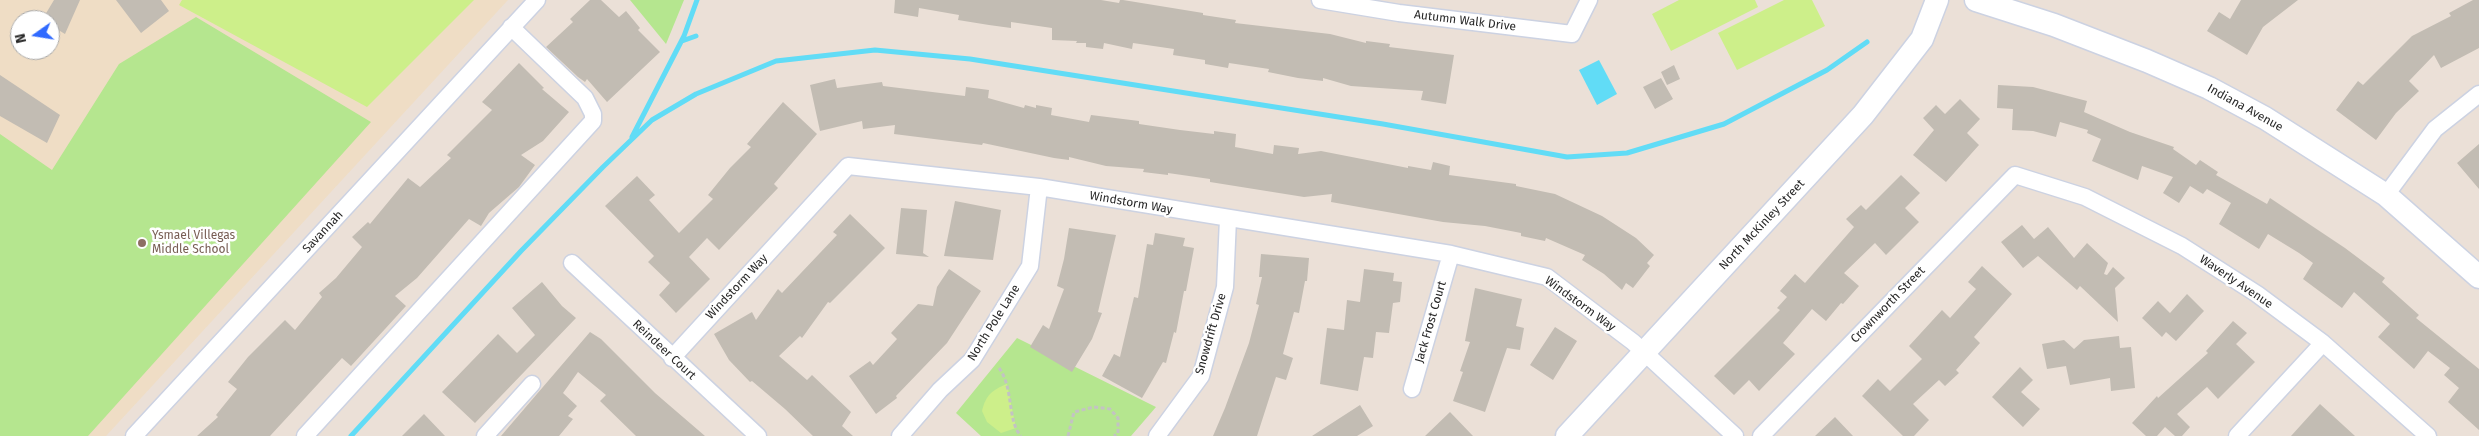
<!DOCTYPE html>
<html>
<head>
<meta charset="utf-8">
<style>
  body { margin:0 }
  #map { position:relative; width:2479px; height:436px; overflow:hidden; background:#ebe0d7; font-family:"Fira Sans",sans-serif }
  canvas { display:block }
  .north { position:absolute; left:10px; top:10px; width:50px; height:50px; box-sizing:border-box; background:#fff; border:1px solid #a9a9a9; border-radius:50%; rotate:257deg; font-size:14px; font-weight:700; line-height:20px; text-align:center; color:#272727 }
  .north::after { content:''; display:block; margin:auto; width:18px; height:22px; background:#306aff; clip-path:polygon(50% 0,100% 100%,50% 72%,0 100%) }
</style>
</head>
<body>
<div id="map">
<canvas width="2479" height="436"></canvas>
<div class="north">N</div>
</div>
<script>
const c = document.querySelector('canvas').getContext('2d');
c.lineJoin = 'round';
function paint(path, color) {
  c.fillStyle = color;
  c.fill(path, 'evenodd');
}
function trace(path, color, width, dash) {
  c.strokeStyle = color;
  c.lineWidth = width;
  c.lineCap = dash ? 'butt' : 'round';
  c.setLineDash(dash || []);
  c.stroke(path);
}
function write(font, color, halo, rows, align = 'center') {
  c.font = font + ' "Fira Sans",sans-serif';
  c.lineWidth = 5;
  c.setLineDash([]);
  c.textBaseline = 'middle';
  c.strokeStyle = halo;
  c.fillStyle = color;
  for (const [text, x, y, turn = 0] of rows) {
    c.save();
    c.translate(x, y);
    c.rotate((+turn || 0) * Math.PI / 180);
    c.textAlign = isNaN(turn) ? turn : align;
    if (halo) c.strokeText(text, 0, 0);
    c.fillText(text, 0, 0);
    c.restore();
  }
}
const education = new Path2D(`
  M0 0H508L106 436H0ZM20 20H50V50H20Z`);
const green = new Path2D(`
  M630 0H684L666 44Z
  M196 17 371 122 88 436H0V134L52 170 119 64Z
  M1017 338 1156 407 1131 436H981L956 413Z`);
const pitch = new Path2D(`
  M182 0H474L367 107 179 5Z
  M1679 0H1755L1758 7 1671 51 1652 14Z
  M1784 0H1812L1825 26 1737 70 1718 33Z
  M1007 384 1016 428 1001 433 987 422 982 411C986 395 992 390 1007 384Z`);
const water = new Path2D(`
  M1599 60 1617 94 1597 105 1579 70Z`);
const stream = new Path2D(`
  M682 41 696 36
  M632 137 684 36 697 0
  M351 436 521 251 603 167 652 120 696 94 776 61 875 50 970 59 1383 124 1567 157 1627 153 1724 124 1827 70 1867 42`);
const building = new Path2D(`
  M54 0H80L65 34 50 25V20H42Z
  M116 0H161L169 11 141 33Z
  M590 0H601L619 17 626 11 640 28 638 30 660 52 607 102 587 79 585 82 578 77 546 47 573 22 570 19Z
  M895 0H1101L1119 3 1120 0H1123L1203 13V15L1236 20 1235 23 1330 34 1366 43V41L1390 44 1389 47 1454 55 1446 104 1421 100 1423 91 1351 86 1323 78V81L1298 78 1268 72 1269 69 1229 63 1228 68 1205 64V60L1173 55 1174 49 1133 43 1132 49 1104 43 1103 49 1086 47V43H1076L1077 41 1052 40V28L1011 22V28L989 25 958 20 959 15 919 8 918 17 894 13Z
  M2241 0H2298L2263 27 2247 55 2207 31 2219 12 2230 19Z
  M2473 0H2479V48L2441 68 2434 55 2409 81 2419 91 2396 113 2376 140 2336 110 2358 81 2363 85 2412 36 2451 16 2449 13Z
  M519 63 544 88 542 89 569 112 543 141 521 155 535 165 519 187 489 213 481 226 469 219 417 278 395 296 406 306 385 329 351 366 342 358 270 436H197L218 417 216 415 237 389 228 382 248 357 285 320 295 330 322 297 319 293 336 278 362 247 352 237 368 222 370 224 408 178 420 187 451 158 447 155 492 110 482 102Z
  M1674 65 1680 79 1667 85 1661 72Z
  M0 75 60 115 47 143 0 116Z
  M1661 78 1673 99 1655 109 1643 87Z
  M835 79 837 88 882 82 883 86 965 96 966 87 989 90 988 98 1024 108 1025 105 1036 108V105L1052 108 1051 115 1089 122 1091 115 1139 121V124L1180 130 1214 134V131L1236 134 1235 147 1273 154 1274 145 1299 148 1298 154 1321 151 1408 168V166L1431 170 1433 162 1450 166 1449 175 1516 184V186L1555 194 1602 216 1636 238 1654 255 1647 263 1650 266 1633 288 1626 283 1622 290 1604 274 1582 260 1585 255 1546 238 1545 241 1521 236V233L1485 226 1443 222 1331 202 1332 194 1304 197 1210 182V179L1168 173V175L1143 172 1144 169 1106 166 1069 157V160L1054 158 983 143 982 145 894 134 895 125 863 129 862 121 820 131 810 85Z
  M1998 85 2033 87 2087 101 2084 112 2130 132 2174 147 2173 149 2196 165 2200 160 2218 172 2216 175 2267 204 2270 198 2345 248 2385 278 2382 282 2419 315 2416 318 2479 369V430L2448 402 2459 388 2444 375 2450 368 2428 351 2414 369 2378 337 2390 324 2354 292 2342 308 2303 279 2313 263 2299 253 2268 234 2259 249 2219 224 2231 203 2207 189 2203 194 2190 186 2179 203 2163 193 2173 177 2142 166 2138 180 2092 161 2101 139 2087 133 2088 130 2060 122 2056 137 2033 131 2012 130 2013 109 1997 108Z
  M1960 99 1980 119 1967 133 1979 145 1946 182 1913 155 1934 130 1923 118 1936 105 1945 114Z
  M783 102 817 134 774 184 778 188 719 250 707 238 689 257 710 279 676 313 659 295 670 283 648 262 654 256 605 206 637 176 655 195 649 200 679 233 713 199 708 195 730 168 751 147 747 144Z
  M2479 144V189L2457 163Z
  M1901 175 1920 193 1905 208 1919 222 1886 255 1875 243 1844 273 1859 286 1843 304 1841 303 1826 321 1812 309 1783 343 1795 354 1759 391 1749 380 1734 395 1714 376 1780 310 1777 308 1787 297 1780 291 1795 274 1805 283 1854 227 1846 219 1861 205 1866 210Z
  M955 201 1001 210 993 260 944 256Z
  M901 208 927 210 923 253 929 257 896 254Z
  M850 214 885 248 830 303 828 302 802 338 800 336 779 356 807 380 812 375 851 412 842 426 853 436H813L785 409 752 381 750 382 729 360 714 334 752 312 756 320 778 289 782 293 837 235 833 232Z
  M2022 225 2034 239 2048 227 2074 258 2087 243 2108 263 2104 274 2107 275 2113 267 2125 278 2115 288 2118 322 2080 286 2077 290 2038 256 2023 268 2001 242Z
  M1069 228 1116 235 1098 312 1102 313 1092 339 1072 372 1030 347 1043 325 1049 329 1064 289 1057 286 1064 259Z
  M1155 233 1185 238 1183 246 1194 248 1186 291H1184L1176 333 1174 332 1166 363 1163 362 1142 398 1102 376 1114 354 1120 357 1134 297 1138 298 1147 244 1153 245Z
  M1261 254 1309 258 1307 281H1305L1299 313 1294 312 1283 354 1293 358 1286 380 1276 377 1257 436H1213L1225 408 1249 343 1259 305 1256 304 1262 277H1259Z
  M1982 266 2012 294 1974 337 1980 343 1956 370 1959 373 1945 386 1939 380 1913 404 1929 420 1914 436H1903L1862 396 1878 379 1890 391 1922 359 1909 346 1942 310 1950 318 1976 289 1968 282Z
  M949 269 981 291 947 343 896 396 897 398 876 414 849 376 870 361 873 365 897 339 891 333 918 304 933 306 937 287Z
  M1364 269 1394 273 1393 281 1402 282 1400 302 1393 303 1389 333 1376 332 1373 358 1364 357 1358 391 1320 384 1327 328 1344 330 1347 300 1360 302Z
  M542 282 562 306 576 318 475 423 442 392 498 334 517 353 535 335 512 308Z
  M1475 288 1522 299 1516 326 1524 328 1520 350 1507 348 1485 412 1453 401 1463 372 1460 371 1470 342 1465 341Z
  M2187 294 2204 311 2176 341 2166 332 2162 337 2142 318 2158 301 2170 313Z
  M2233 321 2247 333 2236 344 2255 362 2218 399 2207 387 2177 414 2190 427 2182 436H2175L2165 427 2157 436H2146L2132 423 2157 396 2158 398 2208 353 2206 351Z
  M1555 327 1577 341 1553 380 1530 365Z
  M590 332 601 339 655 393 705 436H636L600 401 606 395 578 372 563 393 577 406 568 416 573 419 559 436H501Z
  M2119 336 2120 348 2131 347 2135 388 2111 391 2110 378 2070 385 2066 366 2047 369 2042 344 2064 340 2074 349 2084 340Z
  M2020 367 2033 380 2021 392 2040 409 2023 427 1992 397Z
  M2320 404 2355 436H2291Z
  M1360 405 1373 426 1357 436H1312Z
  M1450 412 1473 436H1425Z
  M424 414 445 436H402Z
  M1835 417 1853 436H1815Z`);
const path = new Path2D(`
  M999 368C1014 388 1007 421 1021 436
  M1068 436 1074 412 1094 407 1110 409 1118 418V433L1114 436`);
const street = new Path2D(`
  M1320 0 1399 13 1572 34 1589 0
  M2386 195 2435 129 2479 94
  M572 263 758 436
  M672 358 848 166 1039 187 1451 254 1547 277 1633 342 1735 436
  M1412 389 1451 254
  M134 436 537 0
  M305 436 593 121V114L585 98 511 27
  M485 436 532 384
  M900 436 940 390 972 360 1030 266 1039 187
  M1157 436 1201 376 1225 287 1228 219
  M1761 436 2015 175 2085 197 2182 246 2257 294 2323 343 2428 436
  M2237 436 2323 343`);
const secondary = new Path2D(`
  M1976 0 2054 25 2147 61 2209 88 2265 118 2386 195 2479 277
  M1567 436 1863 115 1922 39 1937 0`);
const markers = [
  [142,243,5,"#8d6e63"]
];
const streetNames = [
  ["Autumn Walk Drive",1465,21,7],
  ["Indiana Avenue",2245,108,29],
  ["Windstorm Way",1131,203,10],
  ["North McKinley Street",1762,225,-47],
  ["Savannah",323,232,-47],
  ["Waverly Avenue",2236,282,34],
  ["Windstorm Way",737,287,-47],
  ["Windstorm Way",1580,304,36],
  ["Crownworth Street",1888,305,-46],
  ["Jack Frost Court",1431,322,-74],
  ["North Pole Lane",994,323,-58],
  ["Snowdrift Drive",1211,334,-74],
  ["Reindeer Court",664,350,43]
];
const educationNames = [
  ["Ysmael Villegas",152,236],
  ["Middle School",152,250]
];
paint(education, '#efddc5');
paint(green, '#b5e68f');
paint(pitch, '#cdef8a');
paint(water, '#61dcf6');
trace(stream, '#61dcf6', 5);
paint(building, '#c2bcb3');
trace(street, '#ccd2e2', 19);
trace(secondary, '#ccd2e2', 25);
trace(path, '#c3c3c3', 3, [4, 2.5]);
trace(street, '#fff', 16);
trace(secondary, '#fff', 22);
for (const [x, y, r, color] of markers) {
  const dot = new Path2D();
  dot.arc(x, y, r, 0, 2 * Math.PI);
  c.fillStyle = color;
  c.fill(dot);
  trace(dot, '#fff', 2);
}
write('12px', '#272727', '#fff', streetNames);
write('12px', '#785e54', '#fff', educationNames, 'left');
</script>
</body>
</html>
